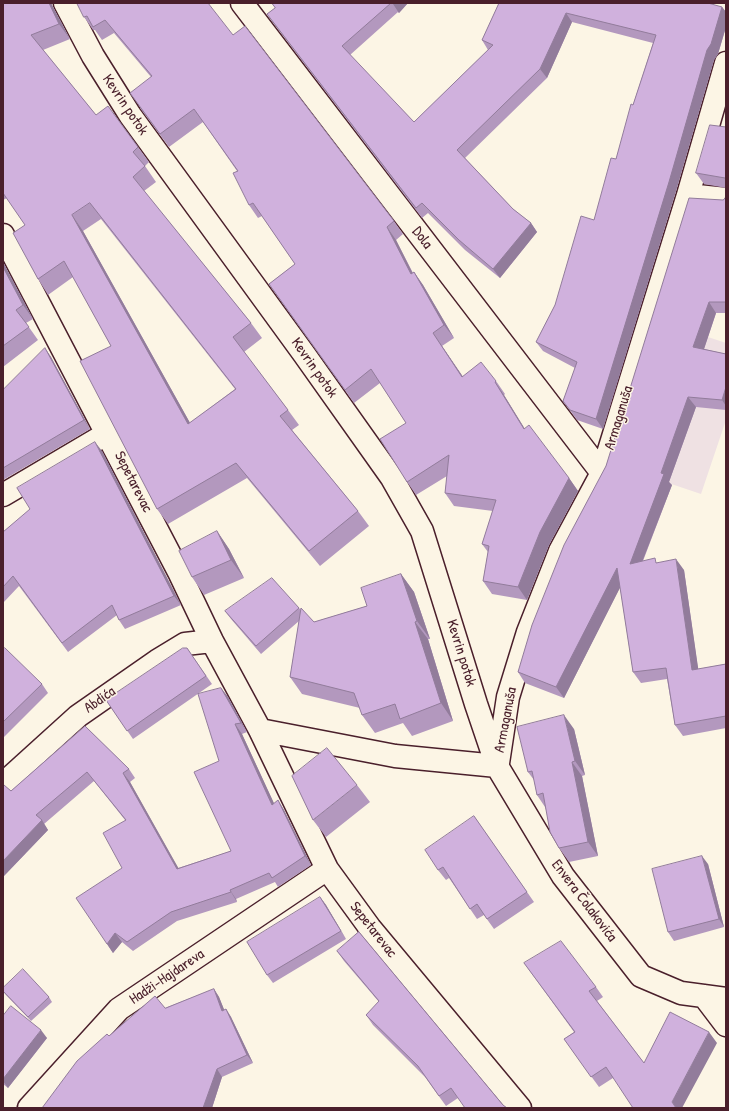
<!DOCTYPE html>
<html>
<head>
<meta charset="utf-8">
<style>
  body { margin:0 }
  #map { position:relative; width:729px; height:1111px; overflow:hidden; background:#fcf5e5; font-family:"Patrick Hand",sans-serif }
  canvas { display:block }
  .frame { position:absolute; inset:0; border:4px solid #4a1f2b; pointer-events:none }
</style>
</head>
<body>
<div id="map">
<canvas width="729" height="1111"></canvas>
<div class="frame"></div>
</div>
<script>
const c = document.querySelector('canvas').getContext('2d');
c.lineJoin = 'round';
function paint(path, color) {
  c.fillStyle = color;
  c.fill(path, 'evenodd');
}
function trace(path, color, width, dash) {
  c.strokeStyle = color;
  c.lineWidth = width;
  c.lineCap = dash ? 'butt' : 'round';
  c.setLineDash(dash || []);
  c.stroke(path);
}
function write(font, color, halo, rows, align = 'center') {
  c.font = font + ' "Patrick Hand",sans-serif';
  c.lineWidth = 3;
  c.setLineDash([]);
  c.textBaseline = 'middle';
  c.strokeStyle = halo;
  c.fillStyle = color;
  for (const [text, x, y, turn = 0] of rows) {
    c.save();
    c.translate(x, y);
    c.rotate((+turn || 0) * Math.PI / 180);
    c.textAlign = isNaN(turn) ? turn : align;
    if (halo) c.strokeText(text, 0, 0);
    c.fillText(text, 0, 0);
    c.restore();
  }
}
const built = new Path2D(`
  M701 207 726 313H716L708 337 726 343V420L701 494 612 464Z`);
const minor = new Path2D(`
  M65 3 93 56 130 115 304 354 392 478 422 531 476 704 497 766 563 876 641 976 681 993 726 999
  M242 3 602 473
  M688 195 726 199
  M3 235 180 574 212 641 260 730 327 869 370 928 520 1108
  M3 495 108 433
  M260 730 395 756 497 766
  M498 763 508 697 528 632 560 551 602 473 688 195 726 63
  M3 784 78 716 157 661 185 644 212 641
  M704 996 726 1025
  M29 1108 119 1009 327 869`);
const wall = new Path2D(`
  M3 3H51L53 7 70 39 43 50 96 115 138 147 149 162 145 166 156 182 144 191 251 323 262 338 244 352 288 410 299 425 292 430 358 511 369 526 320 566 247 478 168 524 157 509 111 346 73 277 48 295 38 279 25 225 7 198 3 200ZM101 219 235 389 190 423 83 231Z
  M77 3 233 35 394 221 403 234 396 240 413 273 414 272 423 285 454 338 442 346 463 377 496 381 505 394 504 395 524 428 569 478 578 491 549 545 527 600 492 594 483 581 488 552 482 544 493 511 454 506 445 493 447 476 416 495 407 482 406 423 380 383 354 403 269 284 295 264 262 216 258 218 249 205 237 171 203 122 169 147 140 108 151 77 114 33 102 40 95 30H93L84 17Z
  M272 3H408L399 13 398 12 350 55 414 122 488 50 482 40 499 3 722 7 726 12V27L718 54 714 60 676 191 603 429 577 420 563 401 575 368 543 351 536 342 555 305 594 220 616 159 633 105 653 43 572 22 547 78 465 158 513 209 531 223 537 232 500 278 465 250 428 213 422 218 274 24 267 14 275 8Z
  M726 127V188L704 184 696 173Z
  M726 197V313H716L704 349 726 354V410L696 407 669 482 672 485 643 561 659 563 684 570 698 669 726 664V728L683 736 675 725 667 679 641 683 633 672 620 587 564 698 525 683 518 672 606 466 723 200Z
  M3 262 33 319 26 323 38 340 3 367Z
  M45 348 51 357 90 429 3 480V390Z
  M102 451 181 605 125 629 119 620 117 615 68 652 19 586 3 603V532Z
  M217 531 229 549 244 578 204 595 192 577Z
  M401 574 414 592 430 639H428L453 721 412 736 403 723 375 733 362 715 360 708 302 694 290 677 299 621 261 654 231 619 225 611 299 608 301 610 314 622 367 606Z
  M187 648 212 684 133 739 106 700Z
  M3 649 42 684 48 693 3 738Z
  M221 688 228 697 247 732 242 734 274 804 278 800 284 810 311 865 278 887 275 882 236 899 237 902 177 921 133 951 122 942 113 953 107 944 122 868 125 820 94 781 44 824 48 830 3 877V785L11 791 85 726 129 769 135 778 130 782 178 868 231 851 219 761Z
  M574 729 585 775 582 776 598 856 569 862 559 848 545 807 537 795 534 780 528 772Z
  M357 785 370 802 326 837 313 820Z
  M474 816 534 902 494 929 484 915 477 919 449 878 446 880 438 870Z
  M708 864 724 927 674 941 668 932Z
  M320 897 326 905 346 939 273 983 267 975Z
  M359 932 458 1098 446 1106 425 1077 373 1025 366 1015 379 1002 344 961 337 951Z
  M524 963 596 987 603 997 597 1001 644 1063 717 1043 613 1078 599 1087 564 1039 574 1032Z
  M3 988 49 997 52 1002 31 1021 5 994 3 991Z
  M214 989 219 997 224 1010 226 1009 231 1017 253 1063 222 1077 212 1108H42L165 1008Z
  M3 1016 47 1038 8 1088 3 1084Z`);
const shadedWall = new Path2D(`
  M49 3H51L53 7 70 39 59 24Z
  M394 3H408L399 13 393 4Z
  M722 7 726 12V27L718 54 714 60 676 191 603 429 596 419 707 50Z
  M566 13 572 22 547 78 540 69Z
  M72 215 83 231 199 439 188 424Z
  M531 223 537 232 500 278 493 269Z
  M387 227 396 240 420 288 411 274Z
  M3 262 33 319 23 305 3 267Z
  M414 272 423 285 454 338 444 325Z
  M709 302 716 313 701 358 693 347Z
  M433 333 442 346 472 390 462 377Z
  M45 348 51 357 90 429 84 420Z
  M495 382 504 395 533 442 524 429Z
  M726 387V406L722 400Z
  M688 397 696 407 669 482 672 485 637 575 630 564 661 473Z
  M95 442 102 451 181 605 174 596Z
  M569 478 578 491 549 545 527 600 518 587 540 532Z
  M217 531 229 549 244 578 231 560Z
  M676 559 684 570 700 681 692 670Z
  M617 568 625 578 564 698 556 687Z
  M401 574 414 592 430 639 417 621Z
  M415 622 428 639 453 721 441 703Z
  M221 688 228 697 247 732 241 723Z
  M564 715 574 729 585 775 575 761Z
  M235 724 242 734 279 814 272 805Z
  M572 762 582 776 598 856 588 842Z
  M123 773 130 782 184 878 177 869Z
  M278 800 284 810 311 865 305 856Z
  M42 820 48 830 3 877V861Z
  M702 856 708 864 724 927 719 919Z
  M230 890 236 899 237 902 231 892Z
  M320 897 326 905 346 939 341 931Z
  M115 933 122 942 113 953 107 944Z
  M214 989 219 997 228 1019 222 1011Z
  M226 1009 231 1017 253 1063 247 1055Z
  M41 1030 47 1038 8 1088 3 1081V1079Z
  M709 1032 717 1043 682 1108H676L672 1102Z
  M217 1069 222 1077 212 1108H203Z`);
const building = new Path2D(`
  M3 3H49L59 24 31 35 96 115 108 106 138 147 133 152 145 166 133 177 251 323 233 337 288 410 280 416 358 511 309 551 236 463 157 509 80 361 111 346 64 261 38 279 13 233 25 225 3 193ZM90 203 236 389 188 424 72 215Z
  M77 3H208L233 35 245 26 394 221 387 227 411 274 414 272 444 325 433 333 462 377 481 362 496 381 495 382 524 429 529 425 569 478 540 532 518 587 483 581 489 546 482 544 496 500 445 493 449 455 407 482 380 439 406 423 371 369 345 390 269 284 295 264 253 203 249 205 233 173 238 171 194 109 160 134 130 93 152 76 105 20 93 27 87 16 84 17Z
  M272 3H391L342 46 414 122 493 45 482 40 499 3H708L722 7 711 44 707 50 669 182 596 419 570 410 563 401 577 362 536 342 555 305 581 216 594 220 611 158 616 159 631 104 633 105 656 35 566 13 540 69 457 150 513 209 531 223 493 269 459 240 422 203 416 208 267 14 275 8Z
  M710 125 726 127V179L725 178 696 173Z
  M726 197V302H709L693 347 726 354V387L722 400 688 397 661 473 664 474 630 564 655 558 656 563 676 559 692 670 726 664V716L675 725 666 668 633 672 617 568 556 687 518 672 532 625 564 545 606 466 689 198 723 200Z
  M3 267 23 305 16 310 29 327 3 346Z
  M45 348 84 420 3 468V390Z
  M95 442 174 596 119 620 112 605 62 643 13 576 3 587V532L30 509 17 488Z
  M217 531 231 560 192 577 179 551Z
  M401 574 417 621 415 622 441 703 400 719 395 704 362 715 354 693 290 677 301 608 314 622 367 606 361 588Z
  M272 578 299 608 256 646 225 611Z
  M5 648 42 684 3 722V649Z
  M183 648H187L206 676 127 731 106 700Z
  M221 688 241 723 235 724 272 805 278 800 305 856 272 878 269 873 230 890 231 892 171 912 127 942 115 933 107 944 76 898 122 868 103 833 126 820 87 772 36 815 42 820 3 861V785H4L11 791 85 726 129 769 123 773 177 869 231 851 194 772 219 761 198 694Z
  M564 715 575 761 572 762 588 842 559 848 550 832 543 793 537 795 532 771 528 772 517 727Z
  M327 748 357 785 313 820 292 776Z
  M474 816 527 892 487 919 477 904 470 909 443 867 438 870 425 850Z
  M702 856 719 919 668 932 652 869Z
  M320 897 341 931 267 975 247 942Z
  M359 932 503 1105 507 1108H465L451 1088 439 1096 418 1066 366 1015 379 1001 337 951Z
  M561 941 596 987 589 991 644 1063 670 1012 709 1032 672 1102 676 1108H633L606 1067 591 1077 564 1039 575 1032 524 963Z
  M23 969 49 997 28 1017 3 991V988Z
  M214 989 222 1011 226 1009 247 1055 217 1069 203 1108H42L77 1061 107 1034 109 1036 155 996 165 1008Z
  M11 1006 41 1030 3 1079V1016Z`);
const streetNames = [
  ["Kevrin potok",125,105,56],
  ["Dola",422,238,53],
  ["Kevrin potok",314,368,55],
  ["Armaganuša",619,418,-73],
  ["Sepetarevac",133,482,63],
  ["Kevrin potok",461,653,73],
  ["Abdića",100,700,-35],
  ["Armaganuša",506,720,-79],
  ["Envera Čolakovića",584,901,53],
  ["Sepetarevac",373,930,52],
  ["Hadži-Hajdareva",167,977,-34]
];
paint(built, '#efe1e3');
trace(minor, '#4a1f2b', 25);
trace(minor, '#fcf5e5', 22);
paint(wall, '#b398be');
paint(shadedWall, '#927c9b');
paint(building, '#d0b1dd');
trace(building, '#927c9b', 1);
write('15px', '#4a1f2b', '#fcf5e5', streetNames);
</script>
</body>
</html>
